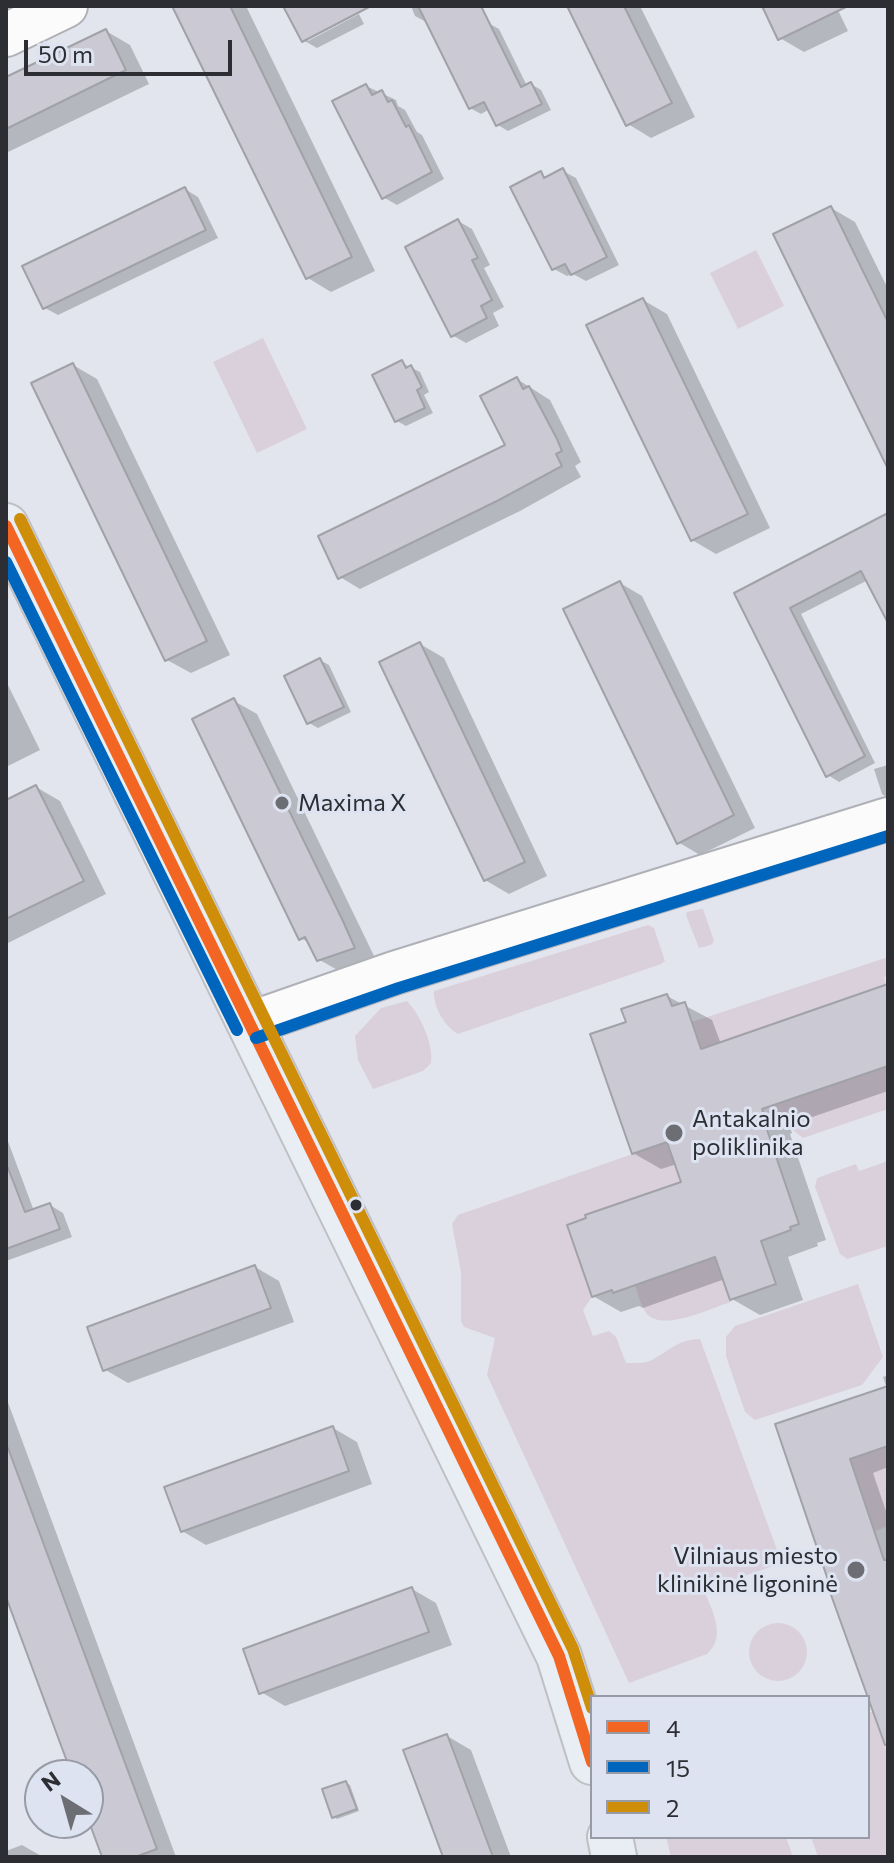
<!DOCTYPE html>
<html>
<head>
<meta charset="utf-8">
<style>
  body { margin:0 }
  #map { position:relative; width:894px; height:1863px; overflow:hidden; background:#e2e5ed; font-family:Commissioner,sans-serif }
  canvas { display:block }
  .frame { position:absolute; inset:0; border:8px solid #2c2e33; pointer-events:none }
  .legend { position:absolute; left:590px; top:1695px; width:280px; height:144px; box-sizing:border-box; background:#dee3f1; border:2px solid #979ba5; margin:0; padding:10px 14px; list-style:none; font-size:24px; color:#2c2e33 }
  .legend li { display:flex; align-items:center; gap:16px; height:40px }
  .legend b { width:40px; border:2px solid #979ba5 }
  .north { position:absolute; left:24px; top:1759px; width:80px; height:80px; box-sizing:border-box; background:#dee3f1; border:2px solid #979ba5; border-radius:50%; rotate:323deg; font-size:22px; font-weight:700; line-height:32px; text-align:center; color:#2c2e33 }
  .north::after { content:''; display:block; margin:auto; width:28px; height:36px; background:#6c6e74; clip-path:polygon(50% 0,100% 100%,50% 72%,0 100%) }
  .scale { position:absolute; left:24px; top:40px; width:208px; height:36px; box-sizing:border-box; border:4px solid #2c2e33; border-top:0; padding-left:10px; font-size:24px; line-height:28px; white-space:nowrap; color:#2c2e33; -webkit-text-stroke:6px #dee3f1; paint-order:stroke }
</style>
</head>
<body>
<div id="map">
<canvas width="894" height="1863"></canvas>
<div class="frame"></div>
<ul class="legend">
<li><b style="height:10px;background:#f26522"></b>4</li>
<li><b style="height:10px;background:#0065bd"></b>15</li>
<li><b style="height:10px;background:#ce8e0a"></b>2</li>
</ul>
<div class="north">N</div>
<div class="scale">50 m</div>
</div>
<script>
const c = document.querySelector('canvas').getContext('2d');
c.lineJoin = 'round';
function paint(path, color) {
  c.fillStyle = color;
  c.fill(path, 'evenodd');
}
function trace(path, color, width, dash) {
  c.strokeStyle = color;
  c.lineWidth = width;
  c.lineCap = dash ? 'butt' : 'round';
  c.setLineDash(dash || []);
  c.stroke(path);
}
function write(font, color, halo, rows, align = 'center') {
  c.font = font + ' Commissioner,sans-serif';
  c.lineWidth = 6;
  c.setLineDash([]);
  c.textBaseline = 'middle';
  c.strokeStyle = halo;
  c.fillStyle = color;
  for (const [text, x, y, turn = 0] of rows) {
    c.save();
    c.translate(x, y);
    c.rotate((+turn || 0) * Math.PI / 180);
    c.textAlign = isNaN(turn) ? turn : align;
    if (halo) c.strokeText(text, 0, 0);
    c.fillText(text, 0, 0);
    c.restore();
  }
}
const green = new Path2D(`
  M756 250 784 306 738 329 710 273Z
  M263 338 307 429 257 453 213 362Z
  M701 909H703L714 941 711 945 699 948 686 915 687 912Z
  M648 925 654 928 665 961 661 964 458 1034C445 1027 433 1007 434 991Z
  M888 957V975L884 977 886 985 735 1037 703 1055 692 1022Z
  M407 1001C420 1014 434 1045 431 1063L423 1071 373 1089 358 1060 355 1036 381 1008Z
  M888 1066V1109L803 1138C790 1128 781 1120 775 1105Z
  M667 1142 681 1182 586 1215V1218L567 1226 592 1297 583 1310 593 1336 609 1331 616 1337 626 1363C634 1363 645 1364 652 1360 668 1351 679 1339 700 1339L780 1558 779 1564 704 1590C712 1611 727 1636 707 1654L629 1683 487 1375 495 1338 464 1327 461 1321V1272L452 1224 458 1215Z
  M888 1161V1246L847 1259 840 1254 815 1187 817 1178 856 1164 859 1171Z
  M715 1257 731 1302C711 1308 663 1332 647 1314 641 1307 638 1294 635 1285Z
  M858 1284 883 1357 862 1385 755 1420 745 1412 726 1356V1337L735 1326Z
  M888 1446V1526L875 1531 850 1459Z
  M749 1652a29 29 0 1 1 58 0a29 29 0 1 1-58 0Z
  M868 1712H873L888 1756V1857H818L811 1837H868Z
  M666 1837H786L793 1857H671Z`);
const shadow = new Path2D(`
  M175 6H246L375 271 331 292 308 278Z
  M285 6H354L308 36V41L359 14 364 24 317 48 303 40Z
  M411 6H457L499 29 527 86 531 84 541 90 551 110 508 131 498 125 490 109 481 114 470 108 426 22 415 16Z
  M569 6H640L695 117 651 138 628 124Z
  M764 6H836L848 31 804 52 780 38Z
  M106 31 130 45 149 84 6 153V80Z
  M366 86 396 100 398 106 405 110 417 132 422 135 444 179 397 205 383 197Z
  M563 171 576 178 619 265 586 281 573 274 567 276 554 269 541 174 548 178Z
  M185 189 198 197 218 238 58 315 45 308Z
  M831 208 855 222 888 289V454Z
  M458 221 472 229 490 265 484 268 504 307 493 313 499 326 466 343 452 335Z
  M643 300 667 314 770 528 716 554 692 540Z
  M402 363 420 372 429 392 424 395 433 413 406 426 397 421Z
  M73 365 97 379 230 655 191 673 167 660Z
  M517 379 550 400 581 462 575 466 581 477 520 511 360 589 340 577 508 446Z
  M888 516V619L868 580 801 614 875 763 839 782 828 775 737 594Z
  M620 583 642 596 755 828 700 855 678 842Z
  M420 644 444 658 547 876 509 894 485 880Z
  M320 660 329 665 351 712 318 728 309 723Z
  M6 681 40 750 6 767Z
  M234 701 257 714 376 960 341 972 318 959 311 944 301 938Z
  M888 765V798L882 794 874 769Z
  M36 787 60 801 106 894 6 944V802Z
  M888 987V1091L789 1125 792 1133 790 1134 826 1240 817 1243 818 1246 788 1257 803 1300 760 1315 732 1299 725 1279 643 1308 639 1306 621 1312 593 1296 683 1183 677 1164 661 1169 633 1153 628 1023 667 996 712 1020 721 1044Z
  M6 1136 34 1211 50 1205 63 1213 72 1237 6 1261Z
  M255 1267 279 1281 294 1322 128 1383 104 1369Z
  M888 1375V1467L873 1473 888 1517V1752L828 1582 831 1581 778 1426 887 1389 883 1377Z
  M6 1397 176 1857H104L88 1814V1775H74L6 1592Z
  M333 1428 357 1442 372 1484 206 1545 182 1531Z
  M412 1589 436 1603 452 1645 285 1706 261 1692Z
  M447 1736 471 1750 511 1857H446Z
  M346 1783 350 1785 359 1811 337 1819 334 1817Z
  M22 1845 43 1857H6V1851Z`);
const building = new Path2D(`
  M172 6H230L352 257 306 279Z
  M283 6H371L302 42Z
  M418 6H481L521 87 531 82 542 104 496 126 484 102 469 109Z
  M567 6H624L672 103 626 126Z
  M762 6H848L778 40Z
  M106 29 126 70 6 129V77Z
  M366 84 372 95 382 90 388 102 392 100 406 127 409 125 432 172 382 199 332 101Z
  M563 168 607 257 571 275 565 264 552 270 510 187 541 171 544 178Z
  M185 187 206 230 43 309 22 266Z
  M831 206 888 322V469L773 234Z
  M458 219 478 258 472 260 492 300 481 306 487 318 451 337 405 247Z
  M643 298 748 514 691 541 586 325Z
  M402 360 406 368 411 365 422 387 417 390 425 408 395 422 372 375Z
  M73 363 207 641 165 661 31 383Z
  M517 377 523 389 529 386 557 439 562 451 556 454 562 466 499 500 338 579 318 536 505 445 480 396Z
  M888 513V623L861 571 790 608 865 756 826 777 734 593Z
  M620 581 734 815 677 844 563 609Z
  M420 642 525 862 484 881 379 662Z
  M320 658 344 707 307 724 284 676Z
  M234 698 342 919 355 948 317 961 305 937 299 940 192 719Z
  M36 785 84 881 6 919V800Z
  M888 984V1066L762 1109 765 1117 763 1118 799 1224 790 1227 791 1230 761 1241 776 1284 730 1300 715 1257 613 1293 612 1290 592 1297 567 1225 586 1218 585 1215 681 1182 667 1142 632 1154 590 1034 626 1022 621 1009 667 994 672 1006 685 1002 701 1049Z
  M8 1168 25 1212 50 1203 60 1229 6 1249V1169Z
  M255 1265 271 1308 103 1371 87 1327Z
  M888 1386V1446L850 1459 884 1560H888V1745H885L826 1581 828 1580 775 1424Z
  M333 1426 349 1471 181 1532 164 1487Z
  M6 1448H8L157 1849 135 1857H102L88 1819V1775H72L6 1597Z
  M412 1587 429 1632 259 1694 243 1649Z
  M447 1734 493 1857H443L414 1779 403 1750Z
  M346 1781 357 1809 332 1818 322 1789Z`);
const minor = new Path2D(`
  M6 35 66 6
  M251 1023 394 973 888 819`);
const major = new Path2D(`
  M6 526 559 1656 592 1762
  M610 1837 614 1857`);
const bus1 = new Path2D(`
  M6 526 559 1656 592 1762`);
const bus2 = new Path2D(`
  M6 562 237 1030
  M256 1038 399 988 888 836`);
const bus3 = new Path2D(`
  M20 519 573 1649 592 1708`);
const markers = [
  [282,803,8,"#6c6e74"],
  [674,1133,10,"#6c6e74"],
  [356,1205,7,"#2c2e33"],
  [856,1570,10,"#6c6e74"]
];
const poiNames = [
  ["Maxima X",298,803],
  ["Antakalnio",692,1119],
  ["poliklinika",692,1147],
  ["Vilniaus miesto",838,1556,"right"],
  ["klinikinė ligoninė",838,1584,"right"]
];
paint(green, '#dad0dc');
paint(shadow, '#0003');
paint(building, '#cbcad4');
trace(building, '#a1a1a8', 2);
trace(minor, '#afb1b7', 46);
trace(major, '#bfc0c4', 48);
trace(minor, '#fbfbfc', 42);
trace(major, '#e8eef3', 44);
trace(bus1, '#f26522', 12);
trace(bus2, '#0065bd', 12);
trace(bus3, '#ce8e0a', 12);
for (const [x, y, r, color] of markers) {
  const dot = new Path2D();
  dot.arc(x, y, r, 0, 2 * Math.PI);
  c.fillStyle = color;
  c.fill(dot);
  trace(dot, '#dee3f1', 3);
}
write('24px', '#2c2e33', '#dee3f1', poiNames, 'left');
</script>
</body>
</html>
